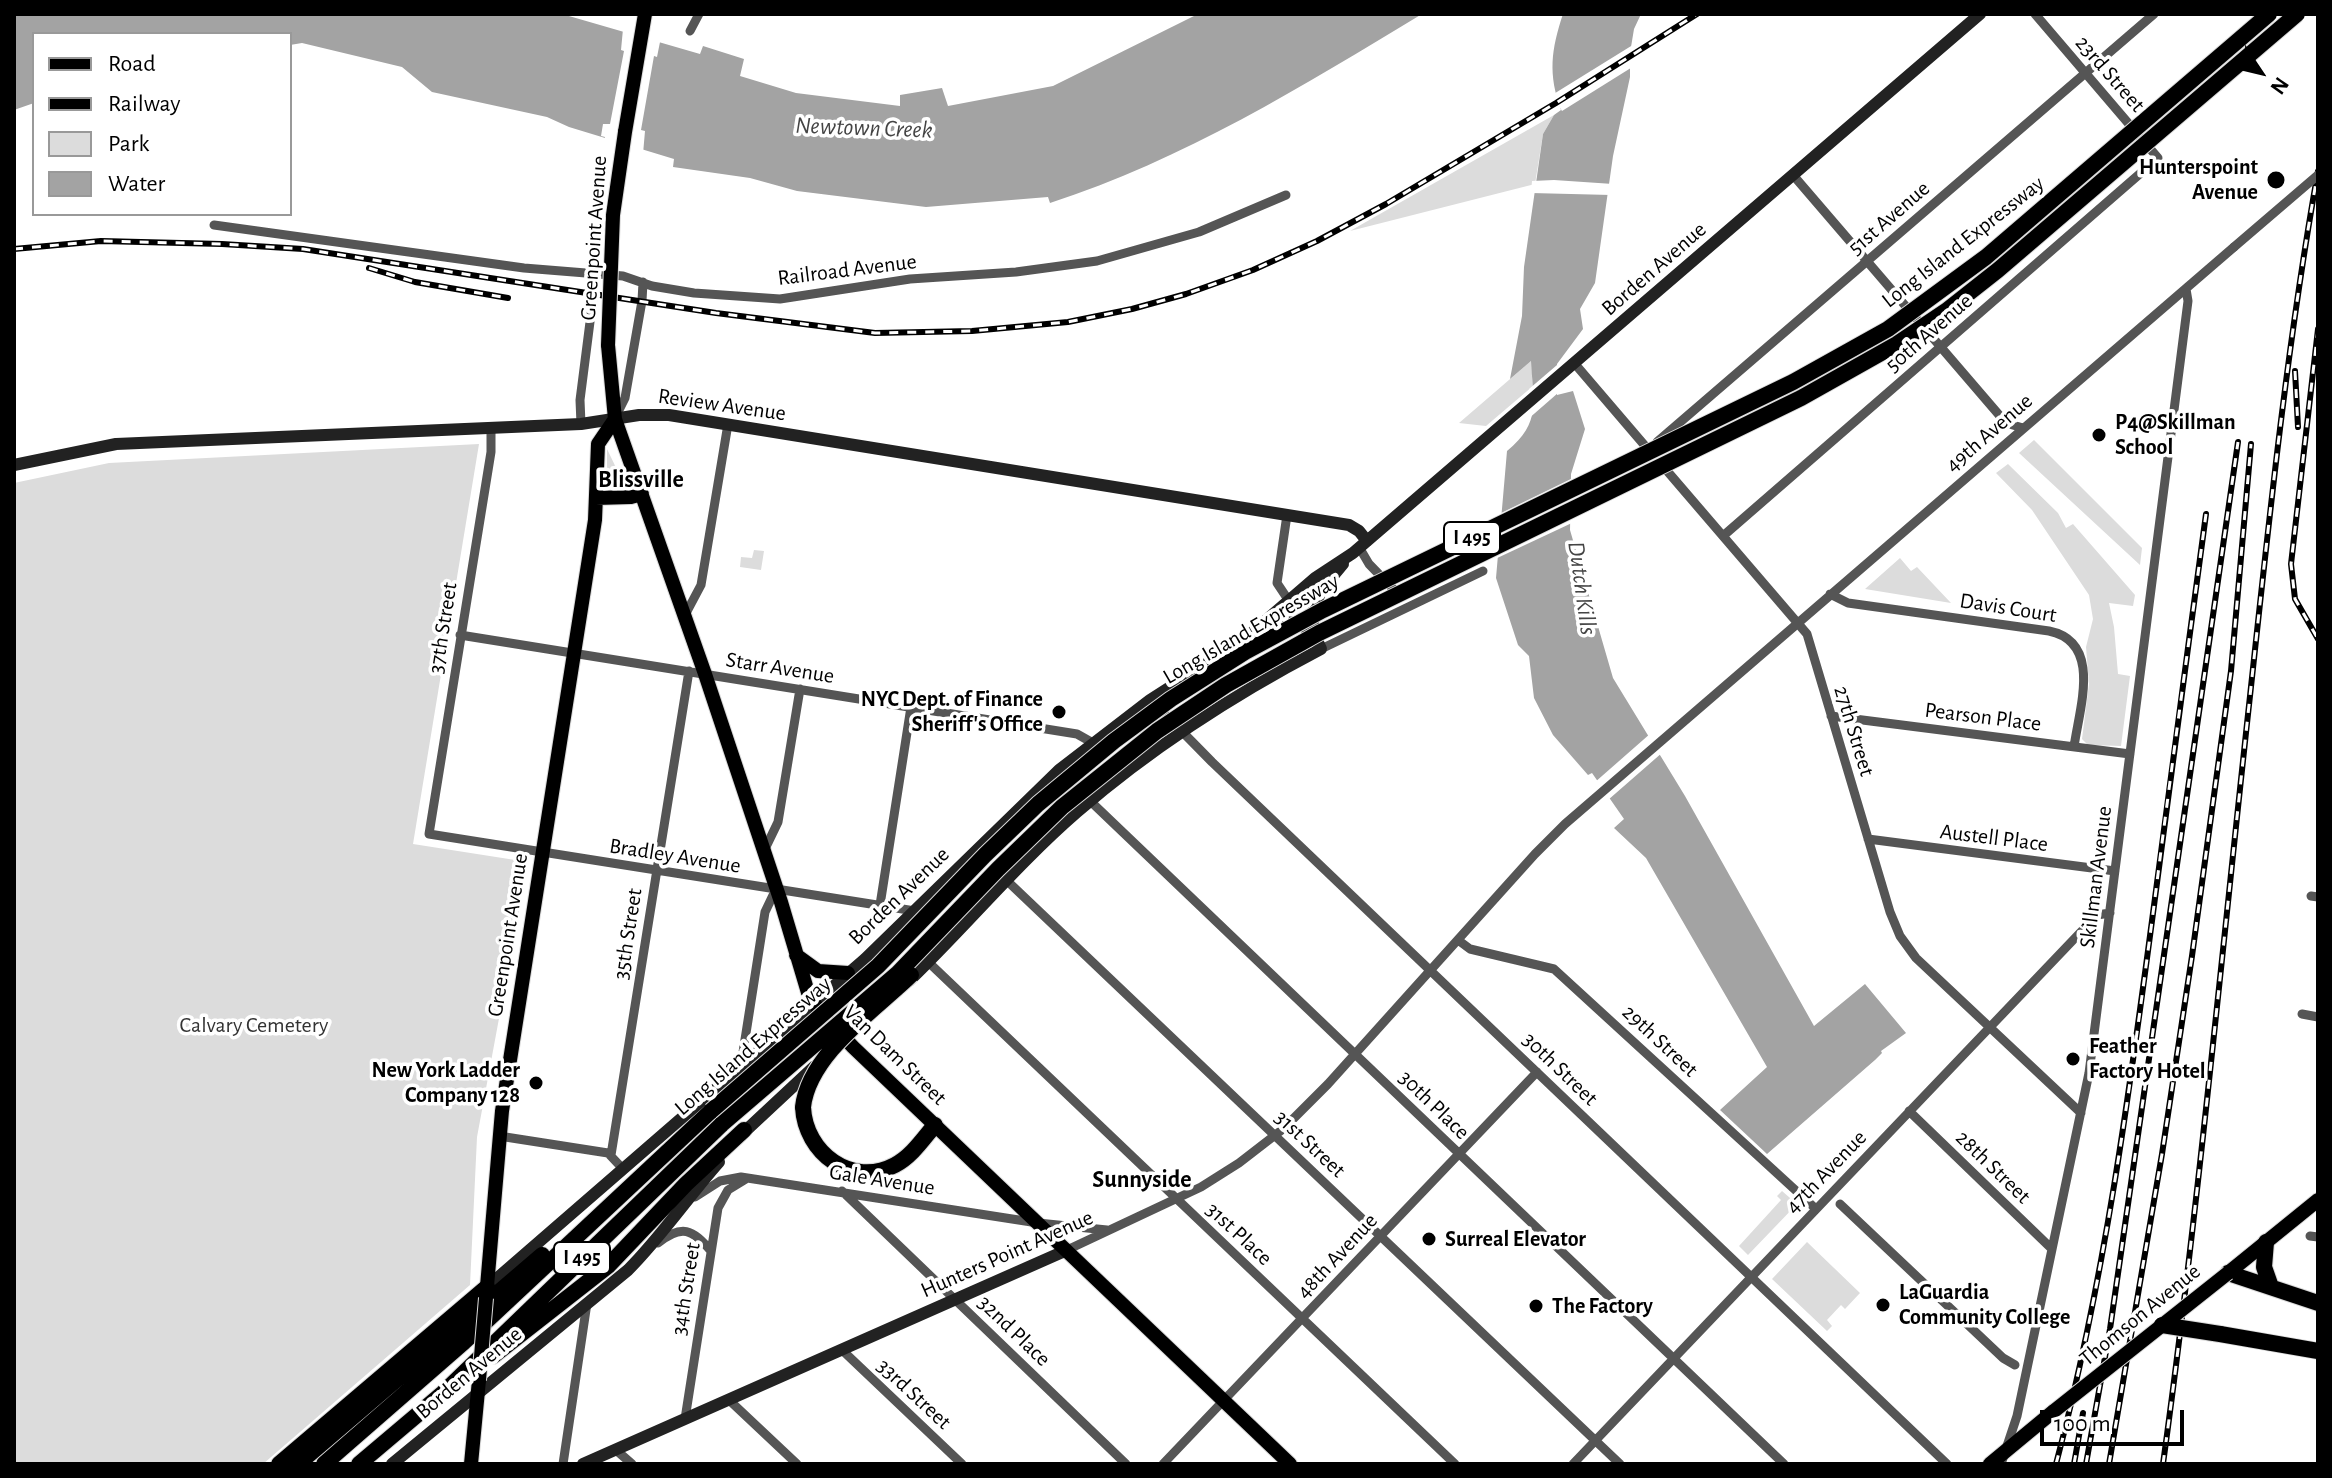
<!DOCTYPE html>
<html>
<head>
<meta charset="utf-8">
<style>
  body { margin:0 }
  #map { position:relative; width:2332px; height:1478px; overflow:hidden; background:#fff; font-family:"Alegreya Sans",sans-serif }
  canvas { display:block }
  .frame { position:absolute; inset:0; border:16px solid #000; pointer-events:none }
  .legend { position:absolute; left:32px; top:32px; width:260px; height:184px; box-sizing:border-box; background:#fff; border:2px solid #999; margin:0; padding:10px 14px; list-style:none; font-size:24px; color:#000 }
  .legend li { display:flex; align-items:center; gap:16px; height:40px }
  .legend b { width:40px; border:2px solid #999 }
  .north { position:absolute; left:2220px; top:32px; width:80px; height:80px; -webkit-text-stroke:6px #fff; paint-order:stroke; rotate:125deg; font-size:22px; font-weight:700; line-height:32px; text-align:center; color:#000 }
  .north::after { content:''; display:block; margin:auto; width:28px; height:36px; background:#000; clip-path:polygon(50% 0,100% 100%,50% 72%,0 100%) }
  .scale { position:absolute; left:2040px; top:1410px; width:144px; height:36px; box-sizing:border-box; border:4px solid #000; border-top:0; padding-left:10px; font-size:24px; line-height:28px; white-space:nowrap; color:#000; -webkit-text-stroke:6px #fff; paint-order:stroke }
</style>
</head>
<body>
<div id="map">
<canvas width="2332" height="1478"></canvas>
<div class="frame"></div>
<ul class="legend">
<li><b style="height:10px;background:#000"></b>Road</li>
<li><b style="height:10px;background:#000"></b>Railway</li>
<li><b style="height:22px;background:#dcdcdc"></b>Park</li>
<li><b style="height:22px;background:#a3a3a3"></b>Water</li>
</ul>
<div class="north">N</div>
<div class="scale">100 m</div>
</div>
<script>
const c = document.querySelector('canvas').getContext('2d');
c.lineJoin = 'round';
function paint(path, color) {
  c.fillStyle = color;
  c.fill(path, 'evenodd');
}
function trace(path, color, width, dash) {
  c.strokeStyle = color;
  c.lineWidth = width;
  c.lineCap = dash ? 'butt' : 'round';
  c.setLineDash(dash || []);
  c.stroke(path);
}
function write(font, color, halo, rows, align = 'center') {
  c.font = font + ' "Alegreya Sans",sans-serif';
  c.lineWidth = 7;
  c.setLineDash([]);
  c.textBaseline = 'middle';
  c.strokeStyle = halo;
  c.fillStyle = color;
  for (const [text, x, y, turn = 0] of rows) {
    c.save();
    c.translate(x, y);
    c.rotate((+turn || 0) * Math.PI / 180);
    c.textAlign = isNaN(turn) ? turn : align;
    if (halo) c.strokeText(text, 0, 0);
    c.fillText(text, 0, 0);
    c.restore();
  }
}
const green = new Path2D(`
  M1554 115 1543 134 1535 184 1350 231Z
  M1531 361 1533 386 1486 426 1459 423Z
  M2034 440 2142 548 2140 565 2019 453Z
  M479 444 413 844 528 862 477 1137 470 1285 263 1464H14V483L109 463Z
  M607 449 622 480V481L607 482Z
  M2008 464 2058 513 2066 528 2073 524 2135 595 2133 606 2109 603 2114 627 2118 674 2130 676 2121 746 2088 745 2082 739 2089 684 2086 647 2093 619 2089 595 2032 510 1996 473Z
  M754 550 764 551 761 570 740 567 741 557 752 558Z
  M1900 558 1911 571 1917 567 1951 603 1865 589Z
  M1782 1191 1797 1204 1748 1255 1739 1246 1781 1200 1777 1196Z
  M1807 1242 1860 1293 1845 1309 1841 1305 1827 1320 1832 1326 1827 1331 1772 1279Z`);
const water = new Path2D(`
  M14 14H562L700 54 703 46 744 59 740 76 796 93 900 106V95L942 88 948 106 1053 86 1198 14H1422C1303 86 1183 160 1050 203L1048 197 926 207 797 191 750 178 673 167 674 159 569 127 547 117 432 92 402 67 302 43 290 45V34H34V103L14 110Z
  M1563 14H1641L1634 29 1630 53V77L1613 156 1595 283 1580 309 1583 329 1557 364V395L1573 391 1585 429 1571 474 1570 530 1613 678 1685 796 1814 1026 1865 984 1906 1033 1881 1051 1882 1053 1875 1060 1767 1154 1720 1110 1767 1067 1646 858 1614 828 1624 819 1592 773 1588 775 1553 735 1534 698 1529 656 1518 645 1496 578 1507 451C1542 422 1533 402 1531 361L1510 379 1522 316 1524 267 1543 134 1554 115 1561 110C1548 74 1551 50 1563 14Z`);
const pier = new Path2D(`
  M623 29 661 37 657 57 654 56 641 130 645 131 643 154 604 142 605 137 601 136 603 124H610L624 51 621 50Z
  M1636 43 1631 54 1634 66 1562 111 1552 95Z
  M1554 180 1613 184 1611 195 1531 193 1532 181Z
  M1557 365 1558 393 1527 420 1530 414 1529 389Z
  M1575 477 1574 522 1493 560 1497 515Z
  M1651 733 1663 752 1608 800 1594 783Z`);
const street = new Path2D(`
  M690 31 699 14
  M1793 175 2006 423 2023 428
  M214 225 524 268 623 276 652 286 694 293 780 299 910 279 1016 272 1097 261 1199 232 1286 195
  M1575 364 1652 454
  M616 416 625 398 642 301 643 282
  M581 424 580 400 596 275
  M491 429V452L429 834 915 911
  M1657 442 2154 14
  M1662 465 1807 634 1890 912 1900 936 1916 958 2081 1113
  M1287 515 1277 583 1289 601
  M1723 536 2158 158 2035 14
  M1359 547 1369 564 1401 597
  M1830 594 1848 603 2049 631C2103 642 2079 709 2074 747
  M684 617 701 585 728 424
  M460 635 1077 734 1093 743
  M1321 649 1483 571
  M1156 705 1212 762 1947 1464
  M1831 716 2130 754
  M1086 797 1784 1464
  M1868 839 2115 871
  M764 851 778 822 800 689
  M1002 876 1620 1464
  M2311 896 2318 897
  M880 905 911 707
  M1458 940 1470 949 1554 969 1816 1209
  M924 958 1455 1464
  M2302 1014 2318 1017
  M741 1065 765 912 776 889
  M1909 1111 2052 1249
  M499 1136 608 1153 623 1169
  M611 1155 689 671
  M842 1191 1126 1464
  M695 1197 720 1181 741 1177 1038 1223 1107 1230
  M1840 1204 2003 1358 2015 1365
  M2310 1236 2318 1237
  M658 1243C682 1224 692 1229 711 1251
  M1067 1250 1201 1187 1239 1163 1283 1129 1328 1084 1535 854 1565 824 2234 247
  M842 1350 962 1464
  M729 1400 797 1464
  M685 1419 718 1208 728 1190 746 1179
  M616 1450 632 1464
  M563 1464 587 1303
  M1163 1464 1537 1072
  M1573 1464 2097 915 2110 913
  M2001 1464 2017 1416 2089 1073 2188 301 2186 289`);
const secondary = new Path2D(`
  M14 465 116 444 581 424 639 415H669L1349 525 1359 531 1367 541
  M1267 626 1289 618 1304 627
  M909 981C966 926 1017 864 1077 812 1151 748 1235 694 1321 649 1302 610 1318 594 1343 564
  M741 1135 815 1066
  M487 1287 865 959 1059 770 1150 700 1242 641 1315 578 1353 553 1980 14
  M392 1464 628 1270C661 1237 688 1197 719 1162
  M583 1464 1067 1250`);
const primary = new Path2D(`
  M625 132 645 14
  M608 345 615 419 705 674 781 902 809 996 821 1013 853 1047 1290 1464
  M596 498 631 497 642 494
  M796 955 818 971 848 973
  M2228 1273 2318 1200
  M486 1298 502 1111 595 520 598 444 615 419
  M471 1464 479 1380
  M1990 1464 2054 1411`);
const highway = new Path2D(`
  M803 1107C805 1153 852 1188 895 1165 912 1156 923 1139 935 1125
  M2266 1242 2264 1267 2271 1287
  M2228 1273 2318 1303
  M2220 1334 2318 1351
  M493 1356 608 1266 686 1184 744 1130
  M279 1464 487 1287
  M298 1464 542 1255
  M324 1464 464 1342 711 1111
  M359 1464 443 1393 722 1124`);
const rail = new Path2D(`
  M14 249 101 241 222 244 303 249 716 313 875 333 972 331 1068 322 1132 309 1186 294 1253 270 1317 241 1386 204 1556 103 1697 14
  M369 268 415 282 508 298
  M2318 329 2291 564 2295 599 2318 639
  M2295 371 2298 427
  M2056 1464C2105 1279 2130 1088 2155 898 2171 770 2189 642 2206 514
  M2074 1464 2083 1413
  M2086 1464 2110 1329 2238 442
  M2109 1464 2162 1154 2192 956 2231 671 2251 444
  M2163 1464C2198 1209 2222 952 2250 696 2269 520 2287 345 2318 171`);
const streetBridge = new Path2D(`
  M2234 247 2318 175`);
const primaryBridge = new Path2D(`
  M608 345 613 215 625 132
  M479 1380 486 1298
  M2054 1411 2228 1273`);
const highwayBridge = new Path2D(`
  M803 1107C809 1054 874 1011 911 975
  M711 1111 878 966 985 855 1038 804 1114 741 1171 699 1245 652 1323 610 1793 382 1888 329 1986 257 2269 14
  M722 1124 898 973 998 869 1062 807 1157 731 1226 685 1319 633 1801 398 1897 344 1946 311 1998 270 2297 14
  M2162 1325 2220 1334`);
const markers = [
  [2276,180,10,"#000"],
  [2099,435,8,"#000"],
  [1059,712,8,"#000"],
  [2073,1059,8,"#000"],
  [536,1083,8,"#000"],
  [1429,1239,8,"#000"],
  [1883,1305,8,"#000"],
  [1536,1306,8,"#000"]
];
const shields = [
  [1472,538,56],
  [582,1258,56]
];
const shieldNames = [
  ["I 495",1472,538],
  ["I 495",582,1258]
];
const streetNames = [
  ["23rd Street",2110,74,49],
  ["51st Avenue",1889,218,-41],
  ["Greenpoint Avenue",594,238,-86],
  ["Long Island Expressway",1963,242,-38],
  ["Borden Avenue",1654,269,-41],
  ["Railroad Avenue",847,270,-7],
  ["50th Avenue",1929,333,-41],
  ["Review Avenue",722,405,8],
  ["49th Avenue",1989,433,-41],
  ["Davis Court",2008,608,9],
  ["37th Street",443,628,-81],
  ["Long Island Expressway",1251,629,-30],
  ["Starr Avenue",780,668,9],
  ["Pearson Place",1983,717,7],
  ["27th Street",1854,731,73],
  ["Austell Place",1994,838,7],
  ["Bradley Avenue",675,856,9],
  ["Skillman Avenue",2096,877,-83],
  ["Borden Avenue",899,896,-44],
  ["35th Street",628,934,-81],
  ["Greenpoint Avenue",508,935,-81],
  ["29th Street",1660,1041,43],
  ["Long Island Expressway",753,1046,-41],
  ["Van Dam Street",895,1055,44],
  ["30th Street",1560,1069,44],
  ["30th Place",1434,1105,44],
  ["31st Street",1310,1144,43],
  ["28th Street",1993,1167,44],
  ["47th Avenue",1826,1172,-46],
  ["Gale Avenue",882,1180,9],
  ["31st Place",1239,1234,43],
  ["Hunters Point Avenue",1007,1254,-24],
  ["48th Avenue",1337,1256,-47],
  ["34th Street",686,1289,-81],
  ["Thomson Avenue",2140,1315,-39],
  ["32nd Place",1014,1331,44],
  ["Borden Avenue",469,1373,-40],
  ["33rd Street",914,1394,43]
];
const poiNames = [
  ["Hunterspoint",2258,167,"right"],
  ["Avenue",2258,192,"right"],
  ["P4@Skillman",2115,422],
  ["School",2115,447],
  ["NYC Dept. of Finance",1043,699,"right"],
  ["Sheriff's Office",1043,724,"right"],
  ["Feather",2089,1046],
  ["Factory Hotel",2089,1071],
  ["New York Ladder",520,1070,"right"],
  ["Company 128",520,1095,"right"],
  ["Surreal Elevator",1445,1239],
  ["LaGuardia",1899,1292],
  ["Community College",1899,1317],
  ["The Factory",1552,1306]
];
const parkNames = [
  ["Calvary Cemetery",254,1025]
];
const waterNames = [
  ["Newtown Creek",864,128,2],
  ["Dutch Kills",1582,588,82]
];
const neighbourhoodNames = [
  ["Blissville",641,480],
  ["Sunnyside",1142,1180]
];
paint(green, '#dcdcdc');
paint(water, '#a3a3a3');
paint(pier, '#fff');
trace(primary, '#dbdbdb', 16);
trace(highway, '#dbdbdb', 18);
trace(street, '#555', 9);
trace(secondary, '#222', 12);
trace(primary, '#000', 14);
trace(highway, '#000', 16);
trace(rail, '#000', 6);
trace(rail, '#fff', 3, [9]);
trace(primaryBridge, '#dbdbdb', 16, []);
trace(highwayBridge, '#dbdbdb', 18, []);
trace(streetBridge, '#555', 9);
trace(primaryBridge, '#000', 14);
trace(highwayBridge, '#000', 16);
for (const [x, y, r, color] of markers) {
  const dot = new Path2D();
  dot.arc(x, y, r, 0, 2 * Math.PI);
  c.fillStyle = color;
  c.fill(dot);
  trace(dot, '#fff', 3);
}
for (const [x, y, w] of shields) {
  const box = new Path2D();
  box.roundRect(x - w / 2, y - 16, w, 32, 6);
  c.fillStyle = '#fff';
  c.fill(box);
  trace(box, '#000', 2);
}
write('bold 20px', '#000', null, shieldNames);
write('22px', '#000', '#fff', streetNames);
write('bold 22px', '#000', '#fff', poiNames, 'left');
write('22px', '#333', '#fff', parkNames);
write('italic 24px', '#444', '#fff', waterNames);
write('bold 24px', '#000', '#fff', neighbourhoodNames);
</script>
</body>
</html>
